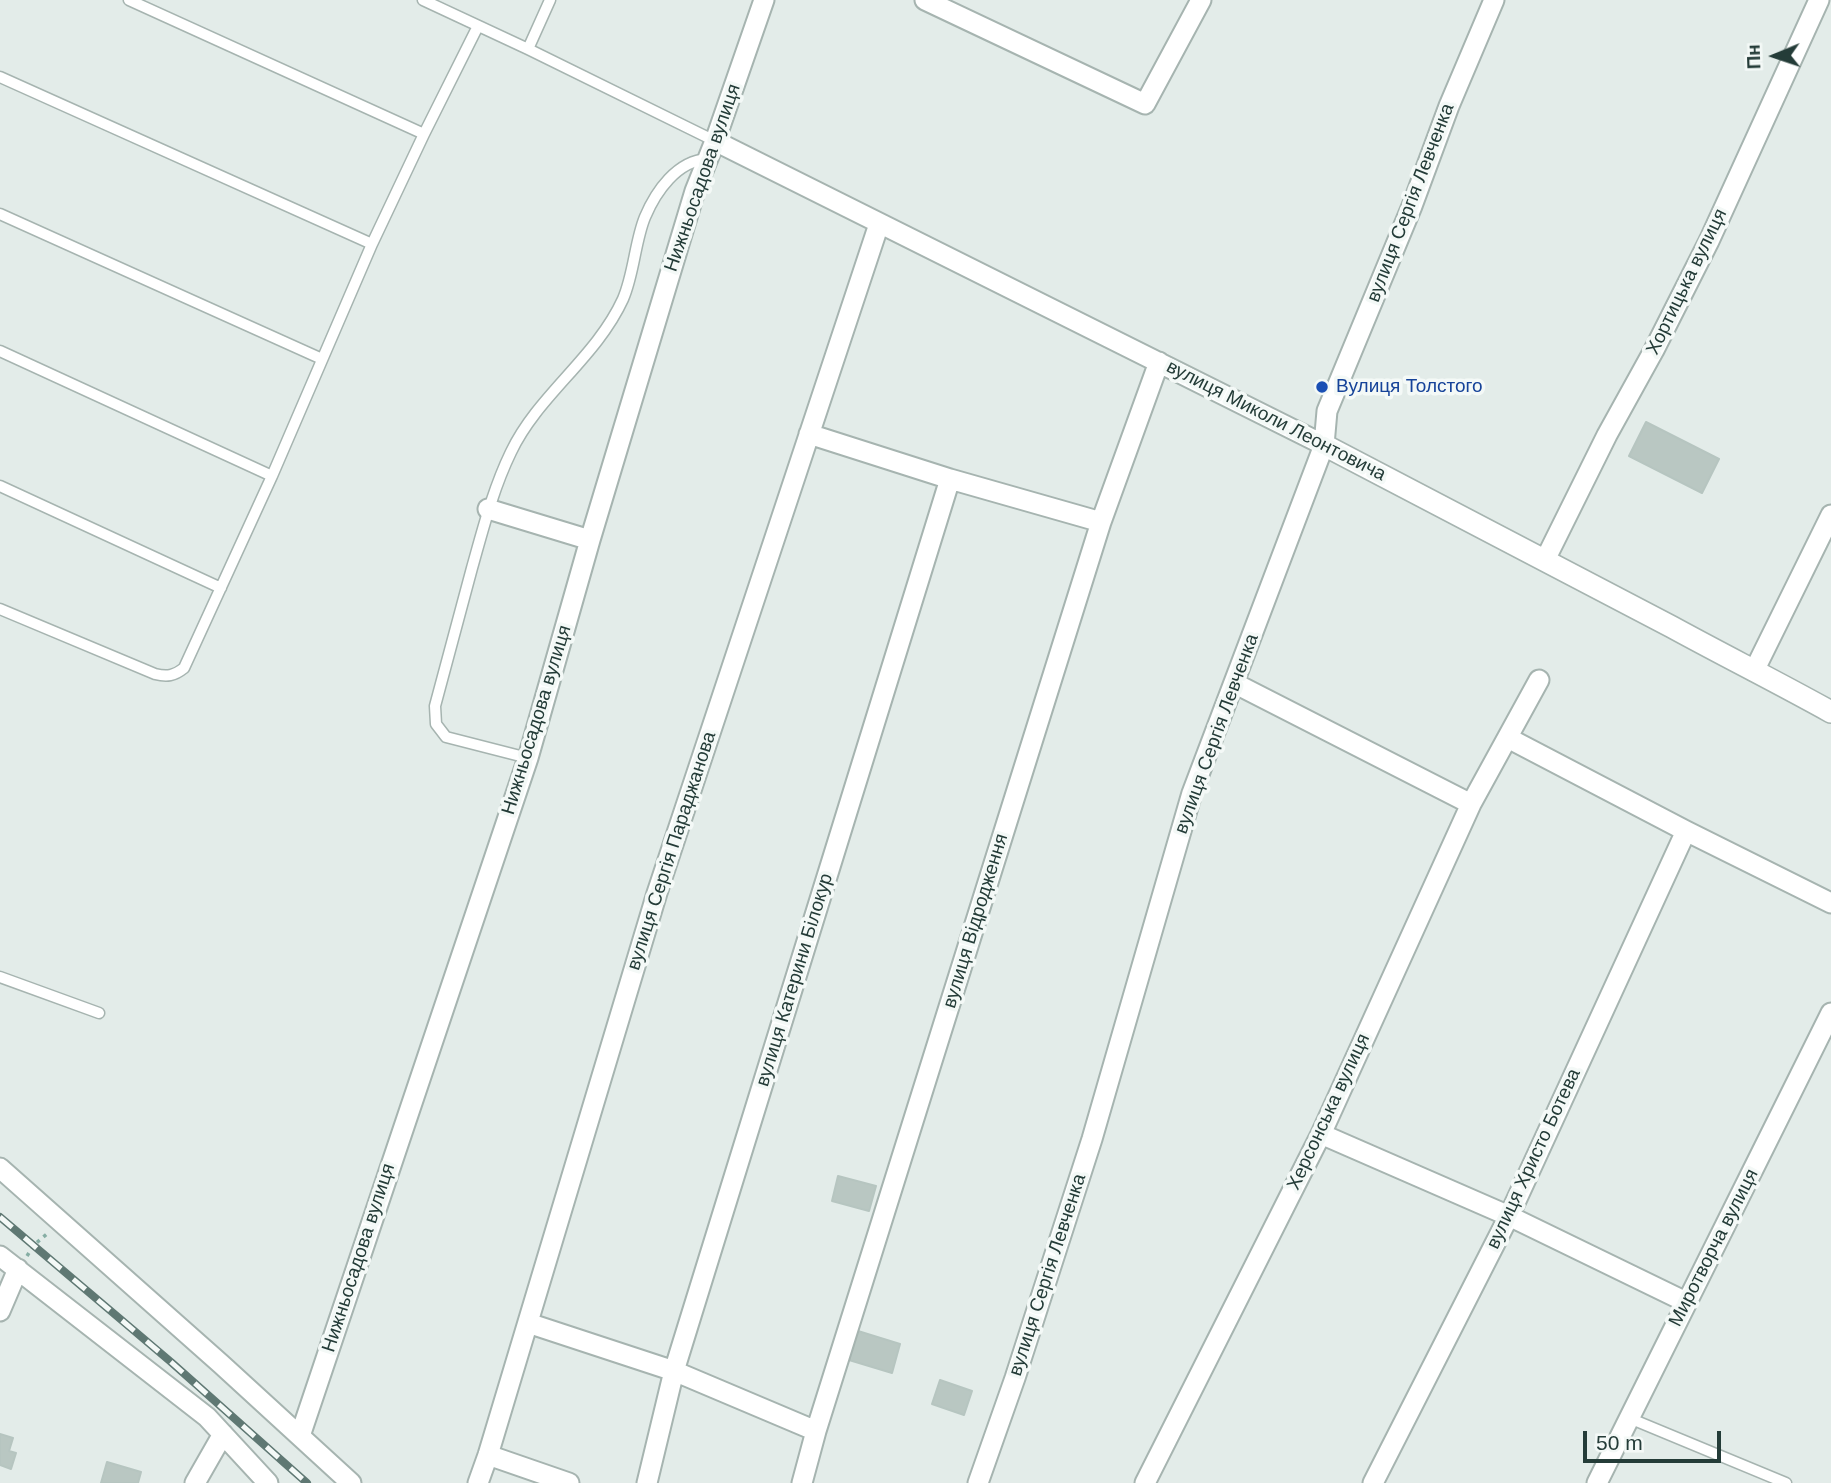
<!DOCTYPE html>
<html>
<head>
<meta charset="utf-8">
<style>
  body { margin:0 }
  #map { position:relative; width:1831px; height:1483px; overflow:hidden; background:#e3ece9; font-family:Arial,sans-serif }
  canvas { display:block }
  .north { position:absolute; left:1740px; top:21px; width:70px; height:70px; -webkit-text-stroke:5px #f4f9f7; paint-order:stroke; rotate:268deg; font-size:19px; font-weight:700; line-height:28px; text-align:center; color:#243c38 }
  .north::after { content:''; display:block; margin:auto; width:24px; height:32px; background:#243c38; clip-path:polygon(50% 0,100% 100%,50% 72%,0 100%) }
  .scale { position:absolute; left:1583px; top:1431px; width:138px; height:32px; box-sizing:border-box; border:4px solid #243c38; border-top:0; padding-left:9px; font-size:21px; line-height:24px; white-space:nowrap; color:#243c38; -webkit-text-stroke:5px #f4f9f7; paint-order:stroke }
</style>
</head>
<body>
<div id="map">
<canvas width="1831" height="1483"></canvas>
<div class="north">Пн</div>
<div class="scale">50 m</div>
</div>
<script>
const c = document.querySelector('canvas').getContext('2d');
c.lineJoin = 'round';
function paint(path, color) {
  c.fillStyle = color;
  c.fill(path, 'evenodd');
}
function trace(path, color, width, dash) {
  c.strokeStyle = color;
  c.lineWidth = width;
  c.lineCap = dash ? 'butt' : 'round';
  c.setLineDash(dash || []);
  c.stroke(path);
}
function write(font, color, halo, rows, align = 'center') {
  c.font = font + ' Arial,sans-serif';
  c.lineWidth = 7;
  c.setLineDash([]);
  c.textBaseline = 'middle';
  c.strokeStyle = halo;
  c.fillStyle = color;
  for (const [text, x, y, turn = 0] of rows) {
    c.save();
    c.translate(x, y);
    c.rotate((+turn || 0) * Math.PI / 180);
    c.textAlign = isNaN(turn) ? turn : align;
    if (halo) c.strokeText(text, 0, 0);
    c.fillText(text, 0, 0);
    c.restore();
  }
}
const building = new Path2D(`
  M1646 422 1719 459 1702 493 1629 456Z
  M838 1176 876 1186 869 1211 832 1201Z
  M858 1331 900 1344 892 1373 849 1360Z
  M940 1380 972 1391 964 1415 932 1404Z
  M0 1434 13 1438 9 1451 16 1453 11 1469 0 1465Z
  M107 1462 141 1472 138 1483H101Z`);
const path = new Path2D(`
  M27 1256 34 1245 48 1233`);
const service = new Path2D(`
  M129 0 424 134
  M423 0 528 49 715 141
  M528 49 550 0
  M0 77 372 244
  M0 214 322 359
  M0 351 272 476
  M0 486 221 588
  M0 609 155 674C167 677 174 676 184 668L272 476 372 244 424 134 478 26
  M528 758 446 737 436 724 435 706C447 660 460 614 472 568 483 529 493 489 511 452 538 395 596 358 623 299 634 274 635 241 645 217 656 191 677 161 707 159
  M0 977 99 1013
  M1629 1418 1786 1483`);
const minor = new Path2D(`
  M925 0 1145 104 1201 0
  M715 141 1324 445
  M809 434 950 479 1101 522
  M488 509 590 540
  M1545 560 1607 435 1654 350 1709 241 1819 0
  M1754 671 1831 515
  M1234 683 1471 804
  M1508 738 1686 831 1831 903
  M1321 1134 1509 1216 1686 1302
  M0 1168 221 1364 351 1483
  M0 1256 207 1417 268 1483
  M0 1311 18 1269
  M528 1323 674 1371 816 1431
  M300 1436 528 758 590 540 695 191 715 141 764 0
  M488 1455 569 1483
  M195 1483 223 1434
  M478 1483 488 1455 657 893 879 224
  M647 1483 674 1371 950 479
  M802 1483 816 1431 1101 522 1159 362
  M978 1483 1015 1378 1092 1139 1192 793 1324 445 1327 411 1412 206 1449 106 1494 0
  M1145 1483 1321 1134 1471 804 1539 680
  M1373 1483 1509 1216 1686 831
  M1597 1483 1831 1013`);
const tertiary = new Path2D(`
  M1324 445C1440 505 1556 566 1672 627 1725 656 1779 683 1831 712`);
const rail = new Path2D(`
  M0 1217 171 1362 307 1483`);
const markers = [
  [1322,387,7,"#1a4fb4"]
];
const streetNames = [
  ["Нижньосадова вулиця",703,178,-71],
  ["вулиця Сергія Левченка",1411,203,-69],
  ["Хортицька вулиця",1687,282,-64],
  ["вулиця Миколи Леонтовича",1276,421,27],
  ["Нижньосадова вулиця",537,720,-73],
  ["вулиця Сергія Левченка",1217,734,-70],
  ["вулиця Сергія Параджанова",672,851,-72],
  ["вулиця Відродження",976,921,-73],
  ["вулиця Катерини Білокур",795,980,-73],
  ["Херсонська вулиця",1329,1112,-65],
  ["вулиця Христо Ботева",1534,1159,-65],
  ["Миротворча вулиця",1714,1248,-63],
  ["Нижньосадова вулиця",359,1258,-72],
  ["вулиця Сергія Левченка",1048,1275,-72]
];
const transitNames = [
  ["Вулиця Толстого",1336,387]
];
paint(building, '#b9c7c2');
trace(building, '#b6c5c0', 2);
trace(service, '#a6b4b0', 13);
trace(minor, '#a6b4b0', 23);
trace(tertiary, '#a6b4b0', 24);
trace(path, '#86aea4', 3.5, [3.5, 5]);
trace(service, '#fff', 10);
trace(minor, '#fff', 19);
trace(tertiary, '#fff', 21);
trace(rail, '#5f7873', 8);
trace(rail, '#f4f9f7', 5, [16]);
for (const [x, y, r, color] of markers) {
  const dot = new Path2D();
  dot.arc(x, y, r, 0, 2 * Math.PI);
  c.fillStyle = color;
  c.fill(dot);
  trace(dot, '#f4f9f7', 2.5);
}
write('19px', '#243c38', '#f4f9f7', streetNames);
write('19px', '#164399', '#f4f9f7', transitNames, 'left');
</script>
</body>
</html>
